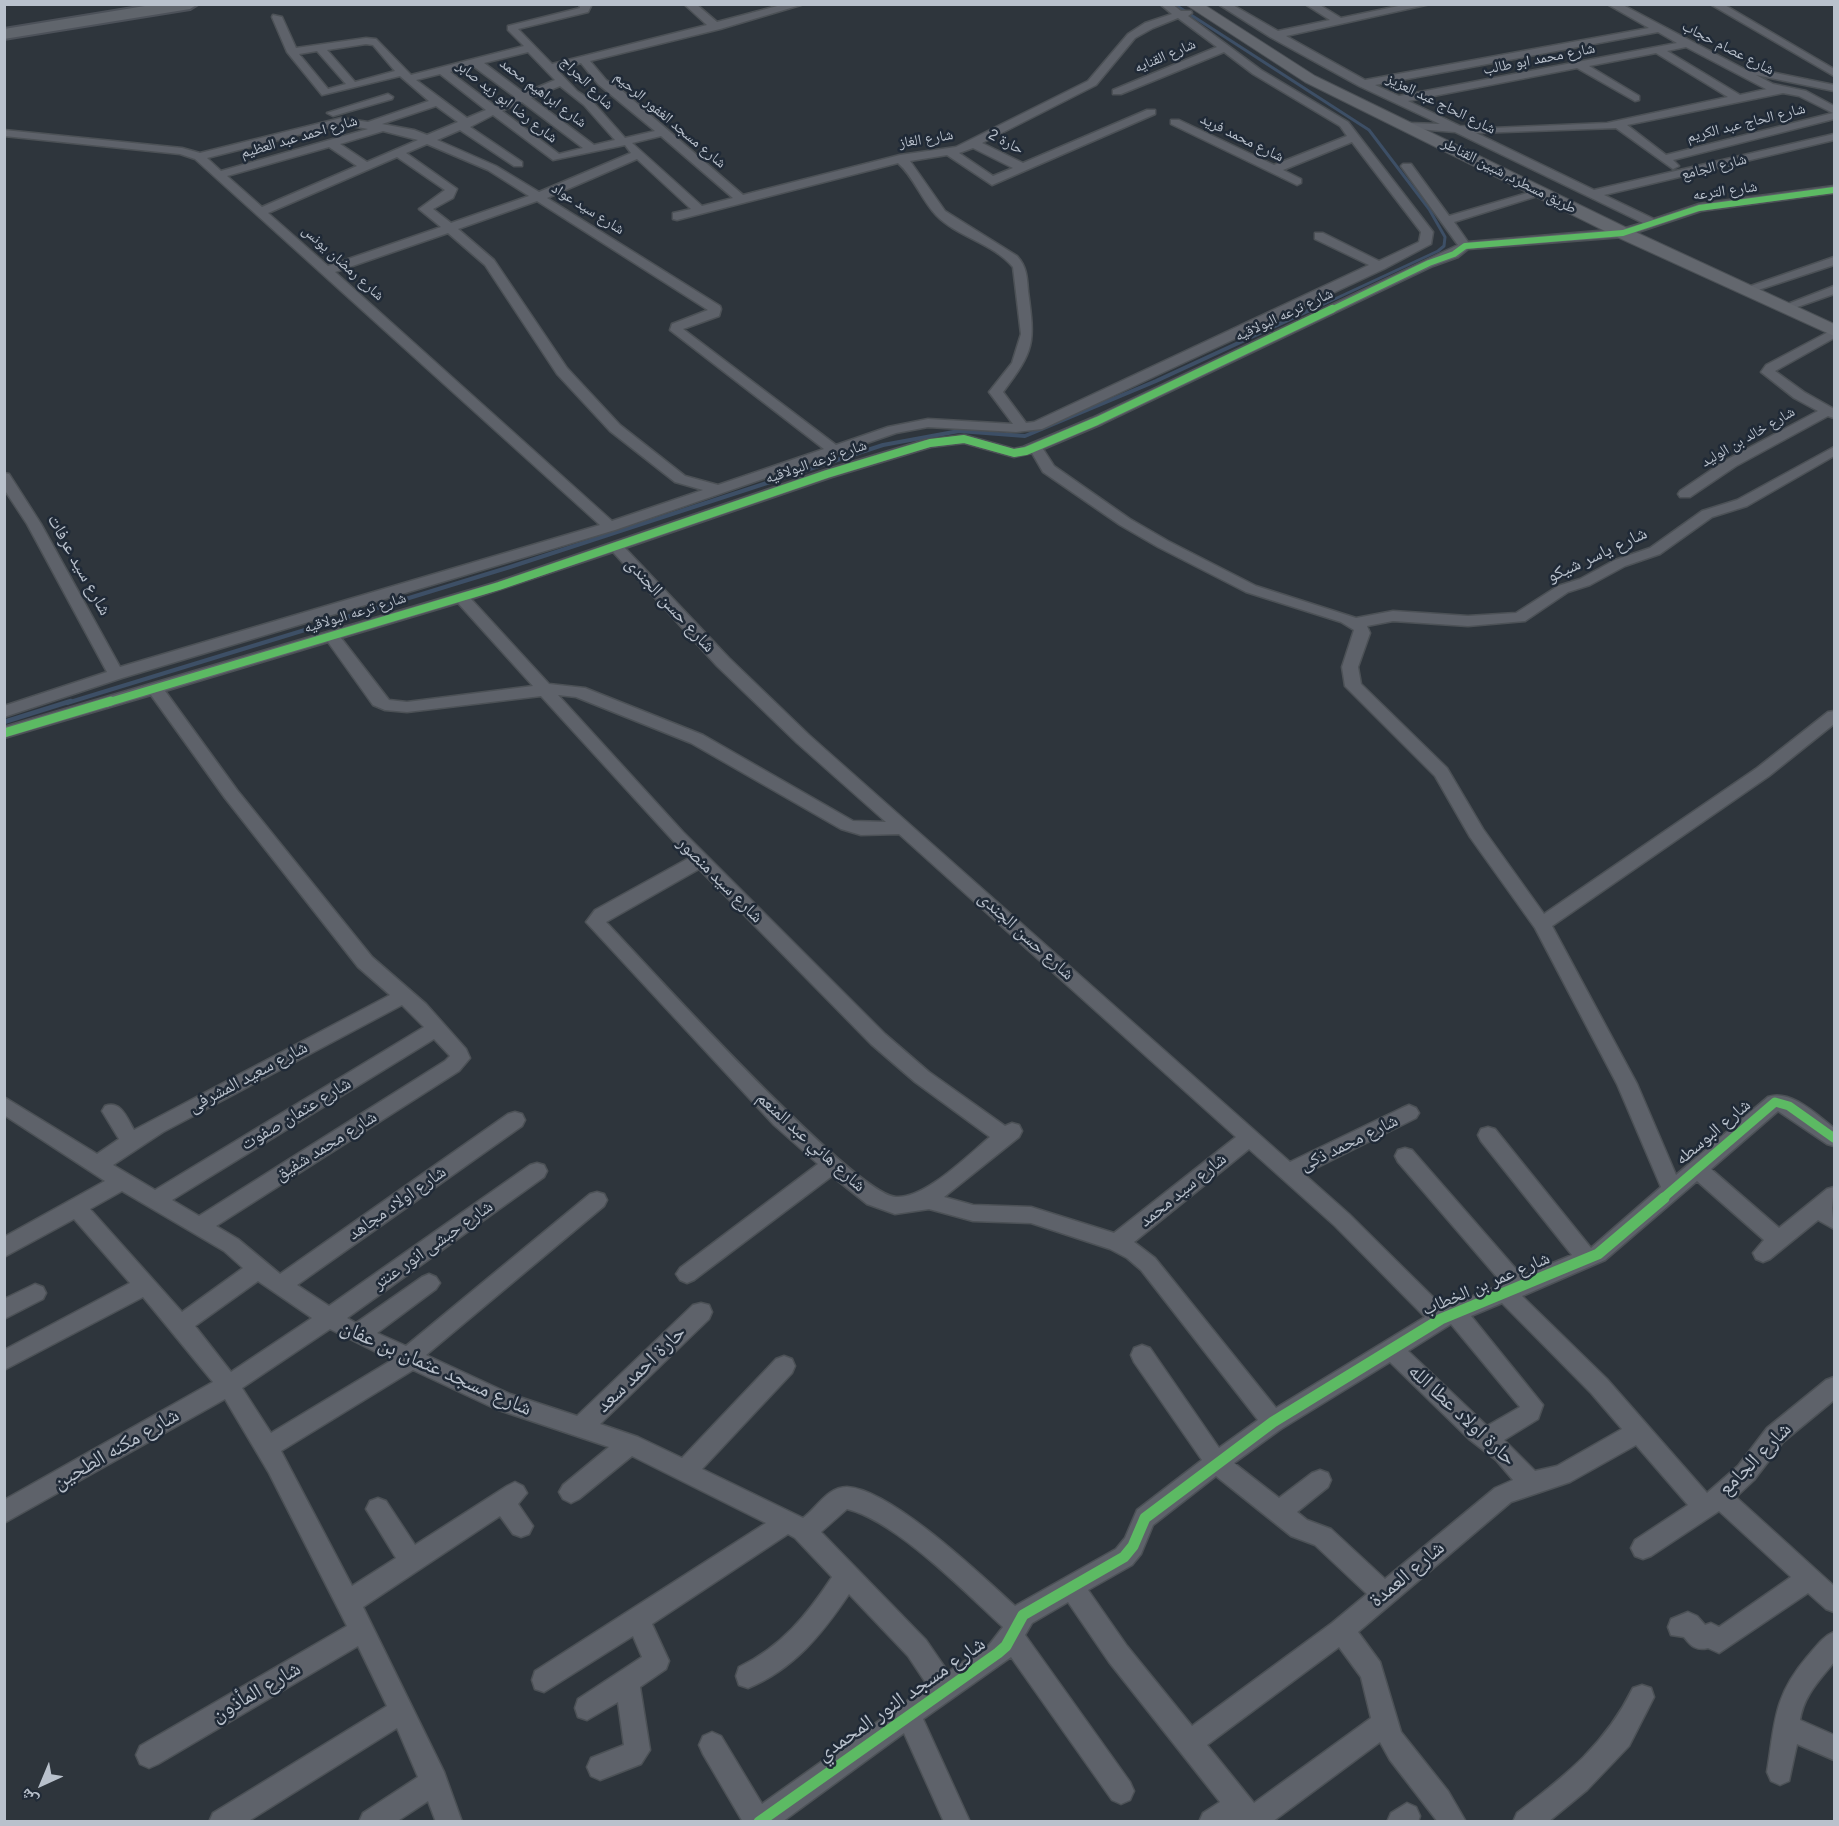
<!DOCTYPE html>
<html>
<head>
<meta charset="utf-8">
<style>
  body { margin:0 }
  #map { position:relative; width:1839px; height:1826px; overflow:hidden; background:#2e353c; font-family:Figtree,"Noto Naskh Arabic",sans-serif }
  canvas { display:block }
  .frame { position:absolute; inset:0; border:6px solid #b9c1cc; pointer-events:none }
  .north { position:absolute; left:12px; top:1754px; width:60px; height:60px; -webkit-text-stroke:4px #202a37; paint-order:stroke; rotate:224deg; font-size:16px; font-weight:700; line-height:24px; text-align:center; color:#b9c1cc }
  .north::after { content:''; display:block; margin:auto; width:21px; height:27px; background:#b9c1cc; clip-path:polygon(50% 0,100% 100%,50% 72%,0 100%) }
</style>
</head>
<body>
<div id="map">
<canvas width="1839" height="1826"></canvas>
<div class="frame"></div>
<div class="north">ش</div>
</div>
<script>
const c = document.querySelector('canvas').getContext('2d');
c.lineJoin = 'round';
function trace(path, color, width, dash) {
  c.strokeStyle = color;
  c.lineWidth = width;
  c.lineCap = dash ? 'butt' : 'round';
  c.setLineDash(dash || []);
  c.stroke(path);
}
function paint(path, color) {
  c.fillStyle = color;
  c.fill(path, 'evenodd');
}
function write(font, color, halo, rows, align = 'center') {
  c.font = font + ' Figtree,"Noto Naskh Arabic",sans-serif';
  c.lineWidth = 5;
  c.setLineDash([]);
  c.textBaseline = 'middle';
  c.strokeStyle = halo;
  c.fillStyle = color;
  for (const [text, x, y, turn = 0] of rows) {
    c.save();
    c.translate(x, y);
    c.rotate((+turn || 0) * Math.PI / 180);
    c.textAlign = isNaN(turn) ? turn : align;
    if (halo) c.strokeText(text, 0, 0);
    c.fillText(text, 0, 0);
    c.restore();
  }
}
const streamFar2 = new Path2D(`
  M1174 4 1369 130 1429 209 1445 237 1444 246 1438 251 1309 311`);
const streamFar1 = new Path2D(`
  M67 703 510 567 883 445 959 431 1025 436 1156 381 1312 309`);
const stream = new Path2D(`
  M4 722 71 701`);
const minor = new Path2D(`
  M579 4 591 6 588 12 518 29 552 64 707 25 684 4H696L717 22 785 4H804L720 29 590 61 606 80 619 88 743 195 900 155 956 147 1088 81 1128 34 1145 23 1172 14 1160 4H1172L1181 11H1191L1192 13 1188 16 1261 70 1348 122 1433 232 1431 244 1384 269 1042 429 1016 432 928 427 896 433 615 530 122 678 4 717V706L107 672 27 524 4 489V473L9 474 41 524 120 667 600 525 195 159 180 154 4 136V130L182 148 200 153 341 118 368 122 429 101 400 76 322 95 287 52 272 17 273 15 282 17 296 48 366 38 376 39 411 75 524 46 508 30V26L580 8ZM1178 18 1217 47 1113 90V94H1121L1224 52 1253 74 1340 126 1347 136 1274 165 1179 120H1171V124L1297 185 1301 183V179L1283 170 1352 142 1421 232 1419 242 1379 261 1323 233H1315V239L1369 265 1034 422 1026 423 1003 392C1035 350 1035 343 1028 291 1027 278 1027 267 1017 256L945 211 910 161 947 155 992 185 1155 114V110H1147L1023 163 982 143 1096 85 1135 38 1153 28ZM366 44 373 45 395 71 355 82 327 50ZM317 51 346 84 328 89 299 54ZM528 52 555 80 524 93 484 63ZM581 63 598 84 655 131 625 138 592 101 577 91 557 70ZM473 66 515 97 495 106 450 72ZM440 74 486 110 467 118 416 80ZM560 86 584 105 615 140 594 145 531 98ZM522 102 583 148 559 154 502 111ZM436 106 458 122 427 135 414 130 382 124ZM493 115 553 160 625 145 631 153 539 192 496 166 437 140 460 130 514 166H522V162L470 127ZM341 124 368 129 221 171 207 158ZM383 131 418 140 367 162 340 144ZM661 136 733 198 702 206 632 143ZM427 144 488 170 529 196 451 223 433 209 453 198 457 189 406 153ZM329 147 357 166 262 207 227 176ZM973 148 1013 168 993 176 959 153ZM397 157 445 190 419 209 441 227 328 266 268 213ZM637 159 691 209 673 213V219L677 220 898 163C914 177 921 199 936 215 957 237 993 243 1013 267L1021 334 1012 363 989 392 1013 424 928 419 888 427 836 445 683 329 719 316 721 309 720 306 547 198ZM537 201 708 310 672 324 670 330 824 449 718 485 685 476 620 425 567 368 494 260 458 229ZM448 233 485 265 557 374 610 431 675 482 703 490 612 521 335 272Z
  M1218 4H1231L1278 31 1330 20 1305 4H1318L1341 18 1408 4H1430L1286 36 1365 80 1649 28 1607 4H1621L1746 70 1751 68 1834 85V91L1756 75 1773 84 1806 91 1834 106V119L1673 160 1679 166 1673 169 1616 128 1476 133 1594 190 1834 134V140L1604 195 1654 219 1699 204 1834 186V193L1701 211 1623 237 1468 249 1458 257 1433 266 1102 424 1043 449 1054 466 1130 519 1168 541 1256 586 1356 618 1393 611 1468 616 1516 613 1558 586 1580 579 1615 560 1650 548 1702 511 1737 500 1834 447V456L1747 506 1712 517 1660 554 1625 566 1590 585 1568 592 1525 621 1468 626 1393 621 1367 626 1370 633 1358 667 1361 684 1447 768 1483 829 1544 914 1757 768 1828 712 1834 711V724L1769 776 1552 926 1637 1084 1676 1175 1768 1097C1791 1089 1817 1115 1834 1128V1146L1827 1144 1778 1111 1711 1169 1779 1228 1827 1189 1834 1187 1832 1208 1834 1229 1818 1220 1770 1259 1763 1262 1756 1259 1753 1253 1764 1240 1697 1181 1605 1260 1522 1296 1607 1379 1707 1493 1738 1466 1767 1428 1826 1380 1834 1377V1400L1783 1442 1754 1480 1736 1497 1834 1586V1612L1826 1609 1808 1593 1719 1653 1708 1648C1696 1651 1691 1646 1684 1637L1671 1635 1668 1627 1671 1619 1688 1612 1697 1616 1705 1625 1711 1623 1719 1627 1791 1577 1719 1511 1651 1556 1643 1559 1635 1556 1631 1548 1635 1540 1688 1505 1636 1445 1570 1482 1511 1502 1358 1632 1380 1662 1401 1732 1448 1791 1466 1822H1438L1390 1760 1380 1742 1272 1822H1199L1203 1813 1220 1802 1109 1662 1068 1602 1032 1623 1025 1635 1130 1782 1134 1791 1130 1800 1121 1804 1112 1800 1011 1657 923 1719 970 1822H944L904 1733 782 1822H743L703 1754 699 1745 703 1736 712 1732 721 1736 762 1804 928 1686 908 1656 849 1594C822 1634 794 1669 748 1688L739 1685 736 1676 739 1667C781 1647 807 1615 832 1577L795 1538 788 1534 652 1624 669 1661 666 1669 640 1687 650 1750 641 1764 600 1780 591 1776 587 1767 591 1758 624 1745 618 1702 587 1720 578 1717 575 1708 578 1699 642 1657 633 1636 544 1692 535 1689 532 1680 535 1671 766 1523 632 1456 579 1499 571 1503 563 1499 559 1492 563 1485 609 1447 496 1409 413 1370 281 1451 352 1586 396 1558 366 1509 370 1501 378 1498 386 1501 415 1545 507 1486 515 1482 523 1486 527 1493 518 1504 533 1526 529 1534 521 1537 513 1534 500 1516 363 1607 444 1772 462 1822H436L428 1801 396 1822H359L363 1813 418 1777 397 1728 247 1822H209L213 1813 387 1706 358 1646 158 1764 149 1768 140 1764 136 1755 140 1746 347 1626 269 1473 225 1399 4 1523V1500L213 1382 143 1297 4 1370V1350L130 1283 74 1219 4 1257V1237L105 1181 4 1115V1097L97 1154 119 1139 102 1111 105 1106C121 1100 127 1118 134 1130L390 995 358 967 225 798 151 695 4 738V727L494 583 822 471 925 440 964 435 1014 449 1023 447 1092 418 1458 245 1401 166 1403 164H1411L1449 216 1541 189 1547 193 1454 222 1468 242 1622 229 1643 223 1455 132 1404 128V124L1408 123 1440 124 1359 86 1270 37ZM1658 32 1677 43 1399 96 1375 85ZM1686 47 1766 89H1767L1740 95 1667 51ZM1656 53 1728 97 1607 123 1493 128 1460 126 1408 101 1577 68 1635 101 1639 100V96L1589 66ZM1783 93 1799 96 1833 113 1666 155 1627 125ZM964 443 1014 457 1032 453 1043 472 1120 525 1158 547 1246 592 1341 622 1354 630 1342 667 1345 686 1435 776 1470 837 1535 928 1617 1084 1661 1187 1591 1248 1495 1129 1488 1127 1481 1129 1478 1135 1481 1141 1572 1255 1522 1276 1412 1150 1405 1148 1398 1150 1395 1156 1398 1162 1503 1284 1444 1308 1349 1214 1304 1174 1416 1118 1419 1113 1416 1108 1409 1105 1402 1108 1290 1162 809 735 729 658 625 548 832 477 931 447ZM613 552 717 666 797 743 886 822 853 821 703 735 585 688 549 684 471 599ZM458 603 533 686 407 702 389 700 341 638ZM328 642 373 705 385 710 407 712 541 696 689 858 595 910 586 922 774 1125 818 1164 680 1268 676 1274 680 1280 687 1283 694 1280 832 1176 867 1204 895 1214 929 1209 973 1221 1031 1223 1110 1249 1127 1258 1141 1270 1258 1420 1219 1448 1150 1348 1142 1345 1134 1348 1131 1355 1134 1362 1202 1460 1137 1510 1125 1538 1116 1549 1015 1606C982 1576 891 1489 847 1487 827 1487 817 1508 803 1518L702 1469 792 1373 795 1366 792 1359 784 1356 776 1359 682 1458 638 1437 600 1424 709 1319 712 1312 709 1305 701 1303 693 1305 577 1416 510 1394 426 1355 604 1206 607 1200 604 1194 597 1192 590 1194 406 1346 377 1333 436 1289 440 1283 436 1277 429 1274 422 1277 356 1323 347 1318 544 1177 547 1171 544 1165 537 1163 530 1165 329 1306 297 1285 522 1126 525 1120 522 1114 515 1112 508 1114 280 1274 238 1239 216 1226 459 1071 470 1058 466 1049 426 1004 372 957 237 790 165 691ZM558 695 576 697 691 743 841 829 861 835 899 834 1236 1137 1114 1233 1031 1207 973 1205 944 1197 1019 1137 1022 1131 1019 1125 1012 1123 1005 1126 929 1072 885 1034 683 832ZM699 869 871 1044 915 1082 990 1137C968 1155 925 1199 896 1197 853 1194 647 965 606 922ZM402 1005 424 1027 155 1190 113 1165 163 1132ZM434 1039 450 1056 445 1061 199 1216 172 1200ZM1249 1149 1335 1226 1425 1317 1276 1408 1155 1258 1134 1242ZM122 1191 224 1251 243 1268 182 1312 90 1209ZM258 1281 312 1318 231 1372 195 1326ZM1502 1303 1591 1393 1622 1429 1557 1466 1535 1471 1504 1440 1538 1419 1543 1405 1471 1316ZM1451 1324 1520 1407 1487 1426 1408 1351ZM330 1329 392 1360 271 1433 242 1388ZM1390 1362 1469 1439 1496 1460 1513 1480 1495 1488 1385 1579 1331 1529 1307 1520 1297 1512 1328 1487 1331 1480 1328 1473 1320 1470 1312 1473 1279 1498 1234 1463 1281 1429ZM1216 1476 1291 1536 1315 1545 1367 1594 1332 1623 1192 1726 1127 1646 1088 1590 1132 1565 1141 1554 1153 1525ZM847 1509C896 1521 965 1592 1003 1627L989 1645 948 1672 926 1640 821 1532ZM1339 1647 1361 1677 1371 1718 1254 1803 1207 1745Z
  M1710 4H1723L1834 69V76Z
  M388 94 393 97 392 99 333 116 327 113Z
  M1834 257V265L1752 292 1748 293 1742 289Z
  M1834 286V294L1786 311 1780 307Z
  M1834 329V338L1775 371 1804 392 1834 409V418L1828 416 1736 466 1690 497H1680L1678 494 1680 491 1726 460 1818 411 1794 398 1761 372 1766 365Z
  M35 1284 43 1287 46 1293 43 1299 4 1319V1299Z
  M1834 1632V1662C1819 1681 1804 1695 1800 1720L1834 1735V1760L1797 1744 1789 1781 1780 1785 1771 1781 1767 1772C1775 1723 1773 1697 1807 1657 1816 1647 1822 1637 1834 1632Z
  M1642 1685 1651 1688 1654 1697 1629 1746 1587 1790 1548 1822H1513L1517 1813C1566 1775 1605 1745 1633 1688Z
  M1407 1803 1416 1807 1420 1816 1418 1822H1387L1391 1813Z`);
const secondary = new Path2D(`
  M1185 4H1203L1315 76 1629 229 1834 324V336L1617 237 1305 82Z`);
const primary = new Path2D(`
  M157 4H198L190 9 4 39V29Z`);
const cyclewayFar3 = new Path2D(`
  M1329 311 1429 263 1454 254 1465 246 1623 233 1699 208 1834 190`);
const cyclewayFar2 = new Path2D(`
  M106 703 499 586 827 474 930 443 964 439 1014 453 1026 451 1097 421 1332 309`);
const cyclewayFar1 = new Path2D(`
  M4 733 111 701
  M1662 1199 1775 1102 1789 1106 1834 1138`);
const cycleway = new Path2D(`
  M759 1822 998 1653 1006 1646 1023 1615 1124 1557 1133 1546 1145 1518 1273 1422 1441 1319 1598 1254 1664 1198`);
const farStreetnames = [
  ["شارع عصام حجاب",1728,48,27],
  ["شارع القنايه",1165,56,-23],
  ["شارع محمد ابو طالب",1539,59,-11],
  ["شارع الجراج",587,83,45],
  ["شارع ابراهيم محمد",543,93,37],
  ["شارع رضا ابو زيد صابر",507,102,38],
  ["شارع الحاج عبد العزيز",1441,104,26],
  ["شارع مسجد الغفور الرحيم",670,120,40],
  ["شارع الحاج عبد الكريم",1746,123,-14],
  ["شارع احمد عبد العظيم",299,137,-16],
  ["شارع محمد فريد",1242,138,26],
  ["شارع الغاز",926,139,-9],
  ["حارة 2",1006,142,27],
  ["شارع الجامع",1714,167,-14],
  ["طريق مسطرد, شبين القناطر",1509,176,27],
  ["شارع الترعه",1725,191,-8],
  ["شارع سيد عواد",588,209,32],
  ["شارع رمضان يونس",343,263,42],
  ["شارع ترعه البولاقيه",1284,315,-25],
  ["شارع خالد بن الوليد",1748,437,-30],
  ["شارع ترعه البولاقيه",816,462,-19],
  ["شارع ترعه البولاقيه",355,613,-17]
];
const streetNames = [
  ["شارع ياسر شيكو",1597,555,-25],
  ["شارع سيد عرفات",79,565,61],
  ["شارع حسن الجندى",670,605,47],
  ["شارع سيد منصور",720,880,45],
  ["شارع حسن الجندى",1026,936,42],
  ["شارع سعيد المشرفى",248,1077,-28],
  ["شارع عثمان صفوت",296,1114,-31],
  ["شارع البوسطه",1713,1132,-40],
  ["شارع هاني عبد المنعم",811,1142,42],
  ["شارع محمد ذكى",1349,1143,-26],
  ["شارع محمد شفيق",326,1146,-32],
  ["شارع سيد محمد",1183,1190,-39],
  ["شارع اولاد مجاهد",397,1203,-35],
  ["شارع حبشى انور عنتر",433,1245,-35],
  ["شارع عمر بن الخطاب",1486,1284,-23]
];
const nearStreetnames = [
  ["شارع مسجد عثمان بن عفان",436,1368,24],
  ["حارة احمد سعد",641,1369,-44],
  ["حارة اولاد عطا الله",1462,1415,43],
  ["شارع مكنه الطحين",116,1449,-30],
  ["شارع الجامع",1755,1459,-45],
  ["شارع العمدة",1407,1574,-40],
  ["شارع المأذون",256,1692,-30],
  ["شارع مسجد النور المحمدي",901,1699,-35]
];
trace(streamFar2, '#3d4f66', 3);
trace(streamFar1, '#3d4f66', 4);
trace(stream, '#3d4f66', 4.5);
trace(minor, '#4c5156', 3);
trace(secondary, '#4c5156', 2);
trace(primary, '#4c5159', 4);
paint(minor, '#5e626a');
paint(secondary, '#63676e');
paint(primary, '#60656c');
trace(cyclewayFar3, '#5cba63', 6);
trace(cyclewayFar2, '#5cba63', 8);
trace(cyclewayFar1, '#5cba63', 9);
trace(cycleway, '#5cba63', 11);
write('15px', '#b9c1cc', '#202a37', farStreetnames);
write('18px', '#b9c1cc', '#202a37', streetNames);
write('21px', '#b9c1cc', '#202a37', nearStreetnames);
</script>
</body>
</html>
